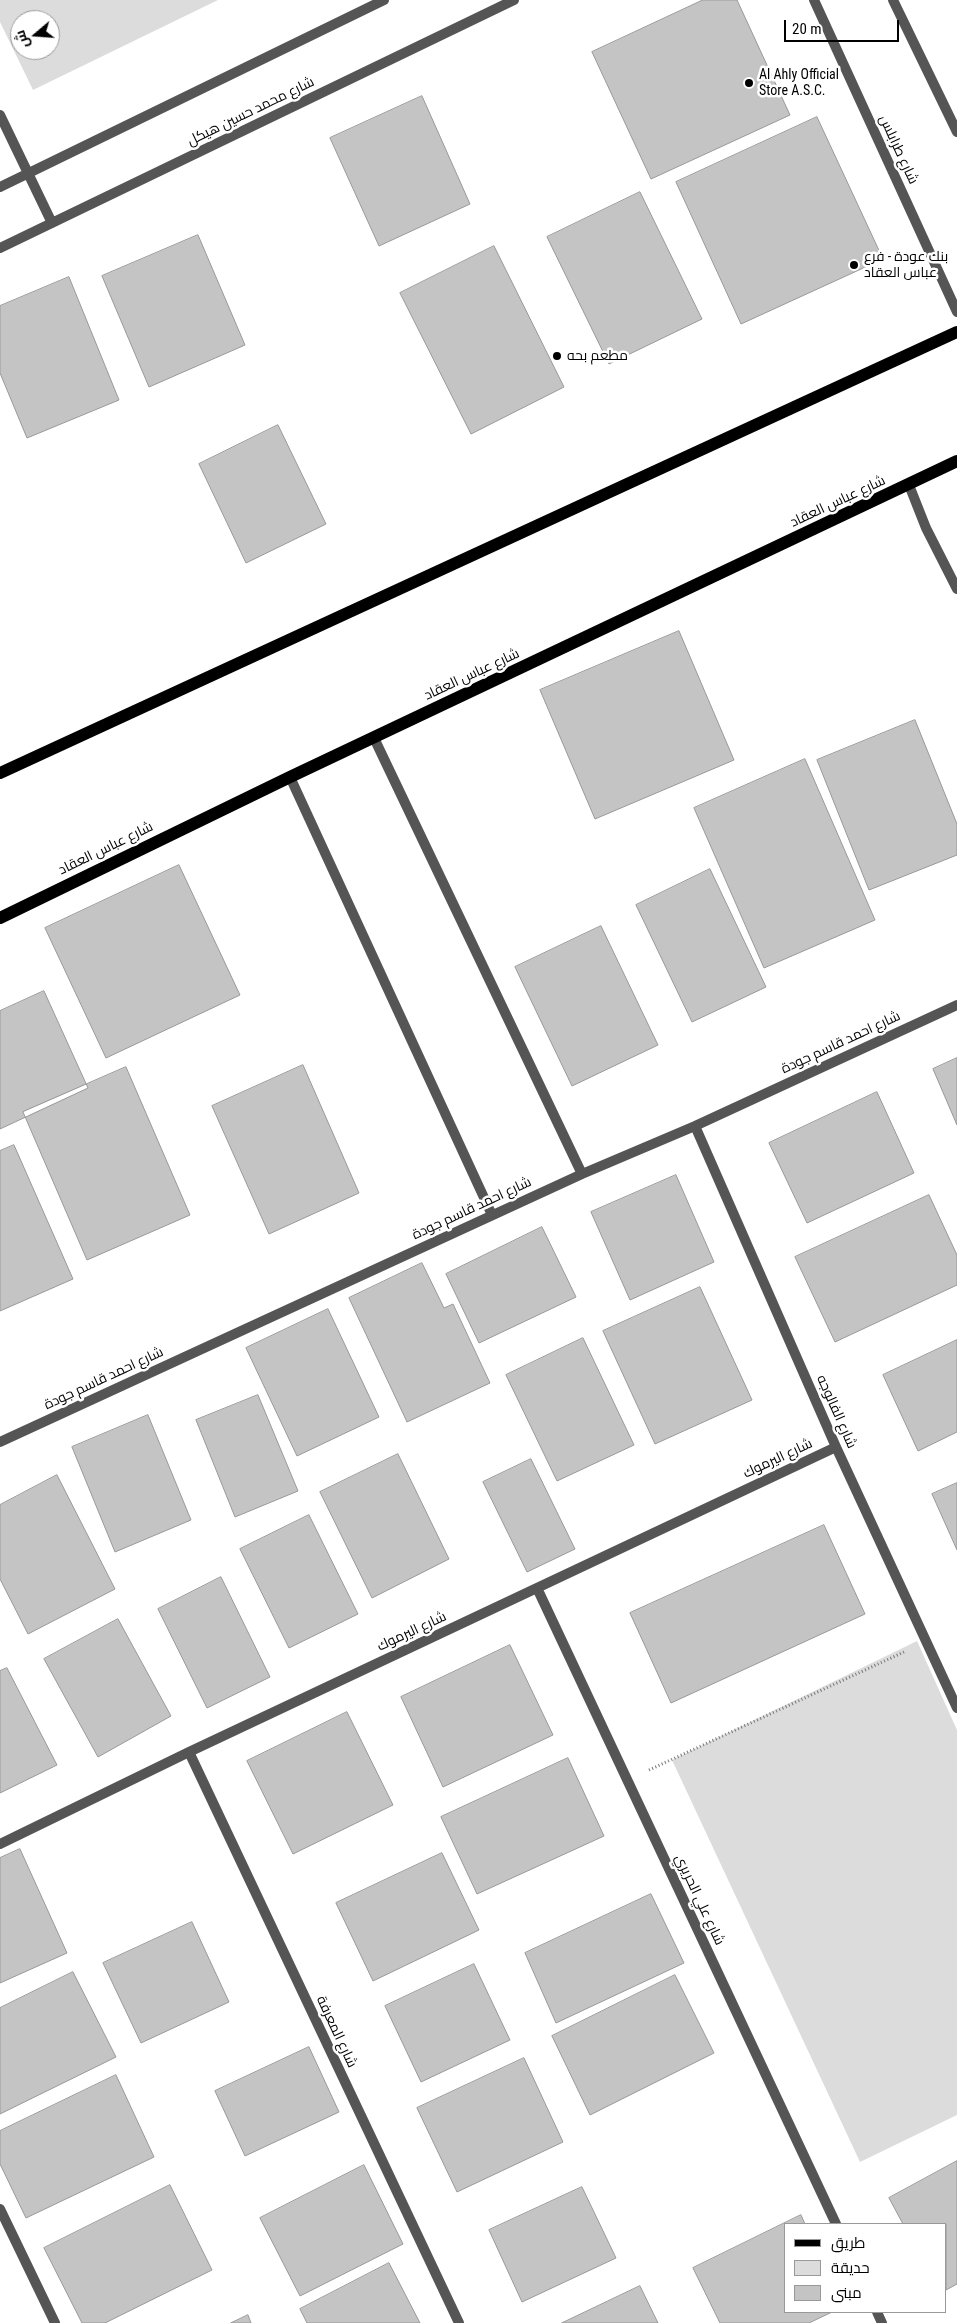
<!DOCTYPE html>
<html>
<head>
<meta charset="utf-8">
<style>
  body { margin:0 }
  #map { position:relative; width:957px; height:2323px; overflow:hidden; background:#fff; font-family:"Roboto Condensed",Cairo,sans-serif }
  canvas { display:block }
  .legend { position:absolute; left:784px; top:2223px; width:162px; height:90px; box-sizing:border-box; background:#fff; border:1px solid #999; margin:0; padding:6px 9px; list-style:none; font-size:15px; color:#000 }
  .legend li { display:flex; align-items:center; gap:10px; height:25px }
  .legend b { width:25px; border:1px solid #999 }
  .north { position:absolute; left:10px; top:10px; width:50px; height:50px; box-sizing:border-box; background:#fff; border:1px solid #999; border-radius:50%; rotate:252deg; font-size:14px; font-weight:700; line-height:20px; text-align:center; color:#000 }
  .north::after { content:''; display:block; margin:auto; width:18px; height:22px; background:#000; clip-path:polygon(50% 0,100% 100%,50% 72%,0 100%) }
  .scale { position:absolute; left:784px; top:20px; width:115px; height:22px; box-sizing:border-box; border:2px solid #000; border-top:0; padding-left:6px; font-size:15px; line-height:18px; white-space:nowrap; color:#000; -webkit-text-stroke:4px #fff; paint-order:stroke }
</style>
</head>
<body>
<div id="map">
<canvas width="957" height="2323"></canvas>
<ul class="legend">
<li><b style="height:6px;background:#000"></b>طريق</li>
<li><b style="height:14px;background:#dcdcdc"></b>حديقة</li>
<li><b style="height:14px;background:#c4c4c4"></b>مبنى</li>
</ul>
<div class="north">ش</div>
<div class="scale">20 m</div>
</div>
<script>
const c = document.querySelector('canvas').getContext('2d');
c.lineJoin = 'round';
function paint(path, color) {
  c.fillStyle = color;
  c.fill(path, 'evenodd');
}
function trace(path, color, width, dash) {
  c.strokeStyle = color;
  c.lineWidth = width;
  c.lineCap = dash ? 'butt' : 'round';
  c.setLineDash(dash || []);
  c.stroke(path);
}
function write(font, color, halo, rows, align = 'center') {
  c.font = font + ' "Roboto Condensed",Cairo,sans-serif';
  c.lineWidth = 5;
  c.setLineDash([]);
  c.textBaseline = 'middle';
  c.strokeStyle = halo;
  c.fillStyle = color;
  for (const [text, x, y, turn = 0] of rows) {
    c.save();
    c.translate(x, y);
    c.rotate((+turn || 0) * Math.PI / 180);
    c.textAlign = isNaN(turn) ? turn : align;
    if (halo) c.strokeText(text, 0, 0);
    c.fillText(text, 0, 0);
    c.restore();
  }
}
const green = new Path2D(`
  M0 0H218L33 90 0 22ZM20 20H50V50H20Z
  M917 1641 957 1730V2115L860 2162 672 1760Z`);
const building = new Path2D(`
  M703 0H737L790 115 651 179 592 52Z
  M422 96 470 204 379 246 330 138Z
  M817 117 883 259 741 324 676 182Z
  M640 192 702 319 609 364 547 237Z
  M198 235 245 345 149 387 102 276Z
  M494 246 564 387 471 434 400 293Z
  M69 277 119 400 27 438 0 373V306Z
  M278 425 326 524 246 563 199 464Z
  M679 631 734 760 595 819 540 690Z
  M915 720 957 824V855L869 890 817 760Z
  M805 759 875 920 764 968 694 808Z
  M179 865 240 995 106 1058 45 928Z
  M710 869 766 987 692 1022 636 905Z
  M601 926 658 1045 572 1086 515 967Z
  M44 991 88 1088 0 1129V1011Z
  M957 1058V1125L933 1069Z
  M303 1065 359 1193 269 1234 212 1106Z
  M126 1067 190 1215 87 1260 23 1112Z
  M877 1092 914 1173 807 1223 769 1143Z
  M14 1145 73 1279 0 1311V1151Z
  M676 1175 714 1262 630 1300 591 1212Z
  M929 1195 957 1255V1285L835 1342 795 1257Z
  M542 1227 576 1297 479 1343 446 1274Z
  M422 1263 444 1308 453 1304 490 1383 407 1422 349 1298Z
  M700 1287 752 1400 655 1444 603 1331Z
  M328 1309 379 1417 297 1456 246 1348Z
  M583 1338 634 1445 557 1481 506 1375Z
  M957 1340V1432L918 1451 883 1375Z
  M258 1395 298 1491 235 1517 196 1420Z
  M148 1415 191 1520 115 1552 72 1447Z
  M398 1454 449 1559 372 1598 320 1492Z
  M531 1459 575 1549 527 1572 483 1482Z
  M57 1475 115 1589 28 1634 0 1579V1505Z
  M957 1483V1550L932 1494Z
  M309 1515 358 1614 289 1648 240 1549Z
  M824 1525 865 1614 671 1703 630 1613Z
  M221 1577 270 1677 207 1708 158 1609Z
  M118 1619 171 1716 98 1757 44 1659Z
  M510 1645 553 1735 443 1787 401 1697Z
  M7 1668 57 1765 0 1793V1671Z
  M347 1712 393 1805 293 1854 247 1761Z
  M568 1758 604 1836 477 1894 441 1817Z
  M20 1849 67 1953 0 1983V1858Z
  M442 1853 479 1930 373 1981 336 1903Z
  M651 1894 684 1963 556 2023 525 1953Z
  M192 1922 229 2002 141 2043 103 1963Z
  M474 1964 510 2040 421 2082 385 2006Z
  M73 1972 116 2057 0 2114V2008Z
  M675 1975 714 2053 590 2115 552 2036Z
  M309 2047 339 2112 245 2156 215 2091Z
  M524 2058 563 2142 457 2192 417 2108Z
  M116 2075 154 2157 26 2218 0 2164V2131Z
  M957 2161V2284L946 2290V2224H903L889 2198Z
  M364 2165 403 2244 300 2296 260 2218Z
  M170 2185 212 2270 105 2323H82L44 2248Z
  M582 2187 616 2258 522 2302 489 2230Z
  M801 2215 805 2224H786V2312H832L809 2323H720L693 2268Z
  M389 2263 420 2323H307L300 2309Z
  M640 2286 658 2323H562Z
  M248 2315 251 2323H231Z`);
const path = new Path2D(`
  M649 1770 904 1652`);
const street = new Path2D(`
  M814 0 957 312
  M893 0 957 132
  M0 115 52 223
  M0 187 384 0
  M0 248 514 0
  M909 485 926 528 957 589
  M374 738 582 1174
  M290 777 492 1215
  M695 1126 836 1447 957 1708
  M0 1442 582 1174 695 1126 957 1005
  M537 1588 836 2224
  M189 1752 459 2323
  M0 1844 189 1752 836 1447
  M0 2209 55 2323
  M877 2312 882 2323`);
const primary = new Path2D(`
  M0 773 957 332
  M0 918 290 777 957 461`);
const markers = [
  [749,83,5,"#000"],
  [854,265,5,"#000"],
  [557,356,5,"#000"]
];
const poiNames = [
  ["Al Ahly Official",759,75],
  ["Store A.S.C.",759,91],
  ["بنك عودة - فرع",864,257],
  ["عباس العقاد",864,273],
  ["مطعم بحه",567,356]
];
const streetNames = [
  ["شارع محمد حسين هيكل",251,112,-26],
  ["شارع طرابلس",898,150,65],
  ["شارع عباس العقاد",838,502,-25],
  ["شارع عباس العقاد",472,675,-25],
  ["شارع عباس العقاد",106,849,-26],
  ["شارع احمد قاسم جودة",841,1043,-25],
  ["شارع احمد قاسم جودة",472,1209,-25],
  ["شارع احمد قاسم جودة",104,1379,-25],
  ["شارع الفالوجه",836,1412,66],
  ["شارع اليرموك",778,1459,-25],
  ["شارع اليرموك",412,1632,-25],
  ["شارع علي الحريري",699,1900,65],
  ["شارع المعرفة",336,2032,65]
];
paint(green, '#dcdcdc');
paint(building, '#c4c4c4');
trace(building, '#999', 1);
trace(path, '#777', 3, [1, 2.5]);
trace(street, '#555', 10);
trace(primary, '#000', 12);
for (const [x, y, r, color] of markers) {
  const dot = new Path2D();
  dot.arc(x, y, r, 0, 2 * Math.PI);
  c.fillStyle = color;
  c.fill(dot);
  trace(dot, '#fff', 2);
}
write('14px', '#000', '#fff', poiNames, 'left');
write('14px', '#000', '#fff', streetNames);
</script>
</body>
</html>
